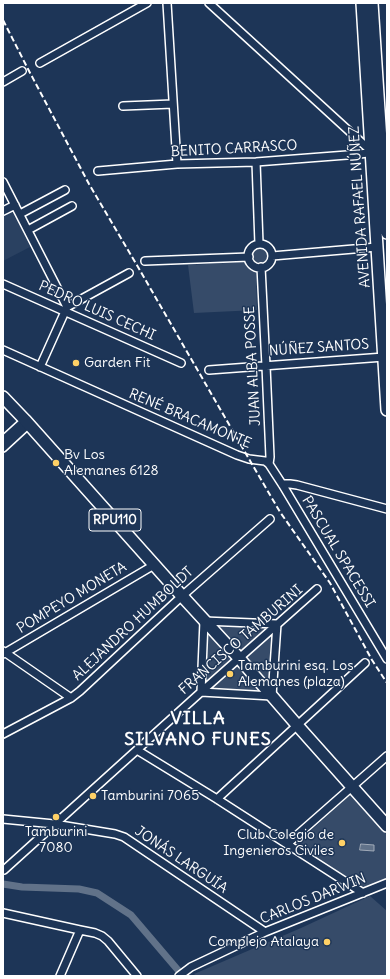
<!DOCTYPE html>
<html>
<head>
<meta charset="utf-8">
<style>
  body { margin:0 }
  #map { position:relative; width:390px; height:979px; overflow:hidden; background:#1d3557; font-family:Delius,sans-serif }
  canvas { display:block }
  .frame { position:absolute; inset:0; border:4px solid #fff; pointer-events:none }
</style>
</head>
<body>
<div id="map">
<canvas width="390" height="979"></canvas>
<div class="frame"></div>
</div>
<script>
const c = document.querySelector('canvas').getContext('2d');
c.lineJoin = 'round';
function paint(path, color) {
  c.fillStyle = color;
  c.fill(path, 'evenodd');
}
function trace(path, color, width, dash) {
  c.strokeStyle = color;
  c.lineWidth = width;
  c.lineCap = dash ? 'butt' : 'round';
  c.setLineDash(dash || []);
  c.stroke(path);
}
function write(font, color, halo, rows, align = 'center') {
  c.font = font + ' Delius,sans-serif';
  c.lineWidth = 3;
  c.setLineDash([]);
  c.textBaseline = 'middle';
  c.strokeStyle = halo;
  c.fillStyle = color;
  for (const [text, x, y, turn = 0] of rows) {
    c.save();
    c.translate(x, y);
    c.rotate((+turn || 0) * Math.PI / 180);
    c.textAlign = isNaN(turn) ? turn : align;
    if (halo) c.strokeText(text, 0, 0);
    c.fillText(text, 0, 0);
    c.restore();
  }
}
const built = new Path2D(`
  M13 210 30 247 3 261V216Z`);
const green = new Path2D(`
  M253 256a7 7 0 1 1 14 0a7 7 0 1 1-14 0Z
  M243 262 250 269 256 272 257 310 194 313 188 265Z
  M211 624 272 626 269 693 204 690 207 627Z
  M351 794 387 835V879L363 889 295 845Z
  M370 896 387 911V976H196L194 974 301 928Z`);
const water = new Path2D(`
  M361 844 374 845V851L360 850Z`);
const canal = new Path2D(`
  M3 884 22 887 79 889 97 893 131 915 183 976`);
const minor = new Path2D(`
  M167 3 177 164
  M209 3 372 152
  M40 63 147 3
  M3 82 22 71
  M123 106 173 104
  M256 162 259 244
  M98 171 177 164 256 162 360 154 375 152
  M3 182 67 307
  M3 211 15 205
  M20 214 65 190
  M28 230 72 206
  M248 256a12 12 0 1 1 24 0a12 12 0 1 1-24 0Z
  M272 256 377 247
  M145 261 249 257
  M261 267 266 366 270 457 269 464
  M3 284 181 363
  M3 350 237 455 249 459 265 461 269 464 282 484 387 659
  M40 367 67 307 129 273
  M209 370 384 357
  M3 440 25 420
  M3 448 29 424
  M282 484H290L297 485 387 509
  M3 651 71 698
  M3 654 154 565
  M201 692 272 696 277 624
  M201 692 204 621 277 624
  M3 734 71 698 80 691 182 596 270 519
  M137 750 217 799 363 893
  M217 799 365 663
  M3 819 54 824 115 834 124 837 265 932
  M287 844 387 756
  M4 870 201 692 317 589
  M3 913 80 930 95 933 102 936 108 941 137 976
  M60 976 80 930
  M179 976 191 967 265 932 387 883`);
const primary = new Path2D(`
  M362 3 387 410
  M372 3 387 233
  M3 397 25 420 182 596 239 658 297 725 387 826`);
const rail = new Path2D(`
  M3 20 28 69 89 184 138 267 249 459 280 512 330 583 372 660 387 683`);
const markers = [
  [76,363,4,"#ffd166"],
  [56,463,4,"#ffd166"],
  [230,674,4,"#ffd166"],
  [93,796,4,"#ffd166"],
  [56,817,4,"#ffd166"],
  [342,843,4,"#ffd166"],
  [327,942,4,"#ffd166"]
];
const shields = [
  [115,520,52]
];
const shieldNames = [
  ["RPU110",115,520]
];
const streetNames = [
  ["BENITO CARRASCO",234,149,-3],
  ["AVENIDA RAFAEL NÚÑEZ",360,207,-94],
  ["PEDRO LUIS CECHI",97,311,24],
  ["NÚÑEZ SANTOS",319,348,-4],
  ["JUAN ALBA POSSE",253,366,-93],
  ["RENÉ BRACAMONTE",190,419,23],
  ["PASCUAL SPACESSI",338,552,59],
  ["POMPEYO MONETA",72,598,-31],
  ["ALEJANDRO HUMBOLDT",133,624,-43],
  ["FRANCISCO TAMBURINI",241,640,-41],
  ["JONÁS LARGUÍA",181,860,34],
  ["CARLOS DARWIN",313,899,-22]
];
const poiNames = [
  ["Garden Fit",84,363],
  ["Bv Los",64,455],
  ["Alemanes 6128",64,471],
  ["Tamburini esq. Los",238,666],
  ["Alemanes (plaza)",238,682],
  ["Tamburini 7065",101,796],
  ["Tamburini",56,832,"center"],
  ["7080",56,848,"center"],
  ["Club Colegio de",334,835,"right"],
  ["Ingenieros Civiles",334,851,"right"],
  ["Complejo Atalaya",319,942,"right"]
];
const districtNames = [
  ["VILLA",198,719],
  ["SILVANO FUNES",198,740]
];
paint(built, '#2a4161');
paint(green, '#364b69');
paint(water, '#617289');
trace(water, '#a0aab8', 1);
trace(canal, '#617289', 7);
trace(minor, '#fff', 10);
trace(primary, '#fff', 14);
trace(minor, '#1d3557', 7);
trace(primary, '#1d3557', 11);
trace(rail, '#fff', 2, [6, 3]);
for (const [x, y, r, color] of markers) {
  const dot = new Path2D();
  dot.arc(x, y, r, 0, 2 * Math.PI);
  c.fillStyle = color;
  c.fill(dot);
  trace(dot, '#1d3557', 1.5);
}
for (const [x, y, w] of shields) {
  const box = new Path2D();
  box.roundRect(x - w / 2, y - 11, w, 22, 3);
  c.fillStyle = '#1d3557';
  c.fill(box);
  trace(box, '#fff', 1);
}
write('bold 13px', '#fff', null, shieldNames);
write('14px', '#fff', '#1d3557', streetNames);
write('14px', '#fff', '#1d3557', poiNames, 'left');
c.letterSpacing = '1px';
write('bold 18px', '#fff', '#1d3557', districtNames);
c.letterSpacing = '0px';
</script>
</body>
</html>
